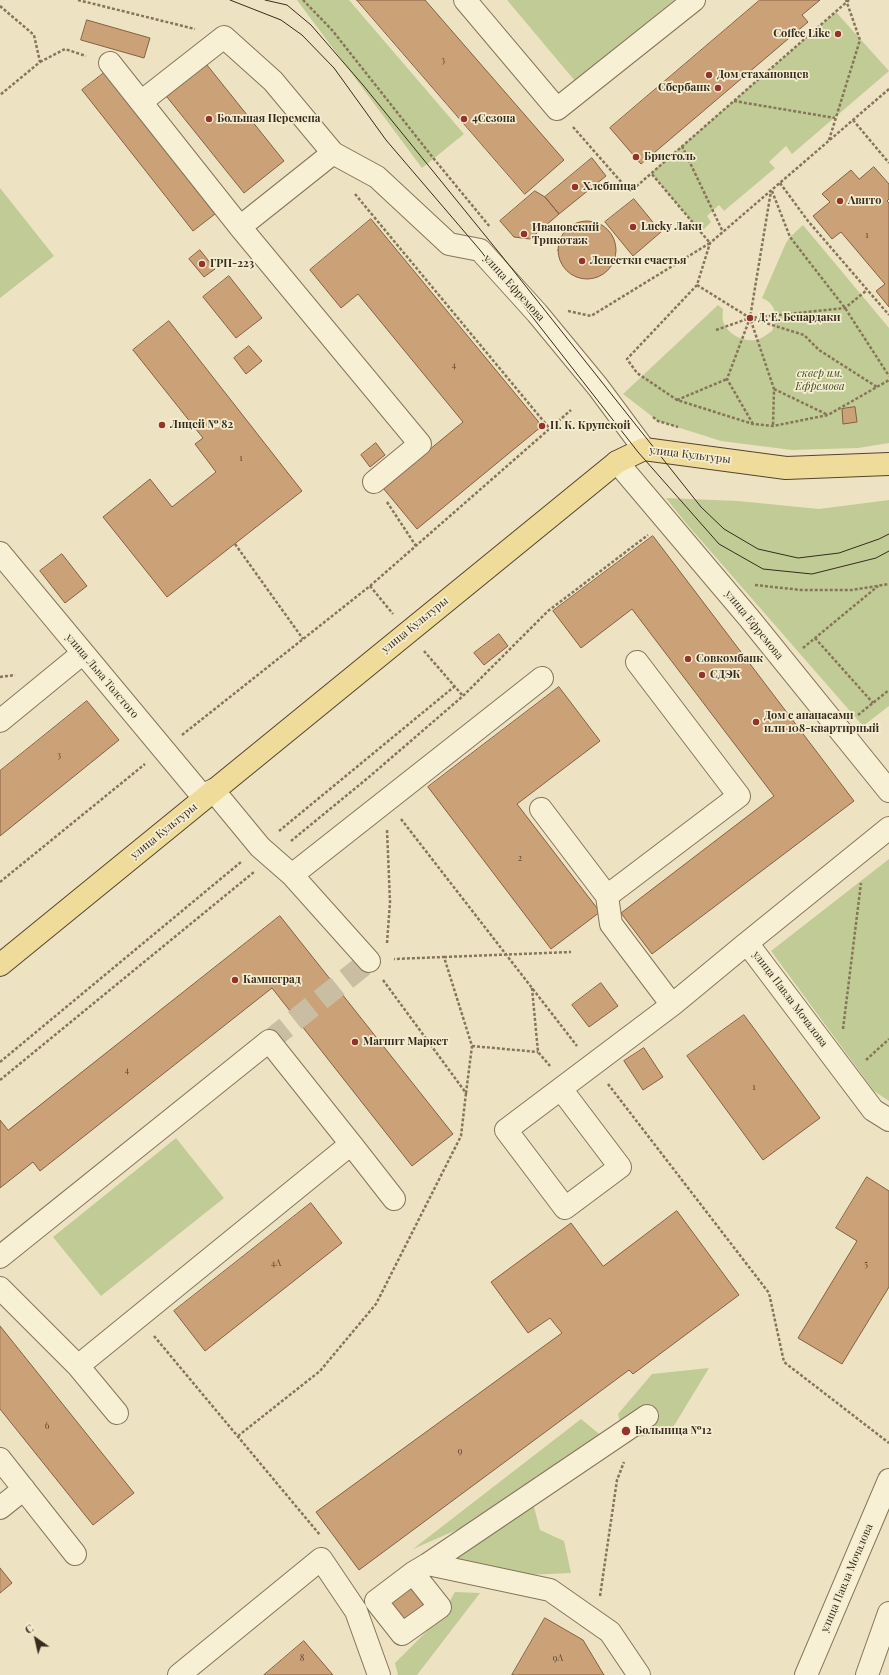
<!DOCTYPE html>
<html>
<head>
<meta charset="utf-8">
<style>
  body { margin:0 }
  #map { position:relative; width:889px; height:1675px; overflow:hidden; background:#ede3c2; font-family:"Playfair Display",serif }
  canvas { display:block }
  .north { position:absolute; left:16px; top:1619px; width:40px; height:40px; -webkit-text-stroke:3px #f5edd1; paint-order:stroke; rotate:326deg; font-size:11px; font-weight:700; line-height:16px; text-align:center; color:#372b1d }
  .north::after { content:''; display:block; margin:auto; width:14px; height:18px; background:#372b1d; clip-path:polygon(50% 0,100% 100%,50% 72%,0 100%) }
</style>
</head>
<body>
<div id="map">
<canvas width="889" height="1675"></canvas>
<div class="north">С</div>
</div>
<script>
const c = document.querySelector('canvas').getContext('2d');
c.lineJoin = 'round';
function paint(path, color) {
  c.fillStyle = color;
  c.fill(path, 'evenodd');
}
function trace(path, color, width, dash) {
  c.strokeStyle = color;
  c.lineWidth = width;
  c.lineCap = dash ? 'butt' : 'round';
  c.setLineDash(dash || []);
  c.stroke(path);
}
function write(font, color, halo, rows, align = 'center') {
  c.font = font + ' "Playfair Display",serif';
  c.lineWidth = 3.5;
  c.setLineDash([]);
  c.textBaseline = 'middle';
  c.strokeStyle = halo;
  c.fillStyle = color;
  for (const [text, x, y, turn = 0] of rows) {
    c.save();
    c.translate(x, y);
    c.rotate((+turn || 0) * Math.PI / 180);
    c.textAlign = isNaN(turn) ? turn : align;
    if (halo) c.strokeText(text, 0, 0);
    c.fillText(text, 0, 0);
    c.restore();
  }
}
const green = new Path2D(`
  M297 0H349L464 134 422 168Z
  M507 0H675L575 81Z
  M836 12 889 71 792 154 786 146 769 162 775 168 724 211 719 205 707 216 711 222 701 232 651 173Z
  M0 188 54 256 0 298Z
  M803 225 889 328V443L858 448 792 450 721 441 658 421 623 394 718 305 723 309C723 313 722 318 723 321 727 334 743 342 756 340 762 339 767 334 772 331 778 318 777 304 762 298L786 243 790 237Z
  M666 498 738 501 819 509 889 500V706L863 726 685 522Z
  M889 859V1101L874 1091 771 951Z
  M176 1138 224 1198 101 1296 53 1237Z
  M709 1368 669 1434 624 1438 618 1414 652 1374Z
  M581 1419 604 1438 486 1517 413 1549Z
  M533 1503 540 1530 564 1541 571 1573 526 1575 459 1559 449 1554Z
  M455 1592 480 1593 417 1675H398L395 1663 440 1618Z`);
const building = new Path2D(`
  M357 0H425L564 160 525 194Z
  M760 0H820L802 15 808 22 641 164 610 128Z
  M87 20 150 38 144 58 81 40Z
  M207 65 284 161 244 193 167 97Z
  M104 73 215 214 193 231 82 90Z
  M592 158 606 176 559 214 545 197Z
  M874 167 889 184V199L887 201 889 203V307L876 291 885 284 841 232 832 239 813 216 830 202 822 194 851 170 859 179Z
  M535 191 545 197 559 214 530 239 514 237 500 221Z
  M634 199 661 232 633 256 605 222Z
  M371 219 542 426 417 529 383 488 463 422 358 294 341 308 310 270Z
  M558 250a29 29 0 1 1 58 0a29 29 0 1 1-58 0Z
  M200 250 215 269 204 277 189 259Z
  M229 276 262 318 236 338 203 297Z
  M169 321 302 491 167 597 103 517 150 479 172 507 216 472 195 444 203 438 133 350Z
  M249 346 262 361 246 374 234 358Z
  M855 407 857 422 843 424 842 409Z
  M376 443 385 455 370 467 361 455Z
  M653 536 854 801 652 954 621 913 774 796 632 609 581 648 553 611Z
  M62 554 87 586 65 603 40 571Z
  M499 634 508 646 484 665 474 653Z
  M559 687 600 741 517 804 600 912 551 949 428 787Z
  M87 701 119 740 0 836V771Z
  M280 916 453 1134 412 1166 272 988 40 1171 33 1162 0 1188V1120L8 1130Z
  M601 983 618 1006 589 1027 572 1005Z
  M744 1015 820 1118 763 1160 687 1056Z
  M644 1048 663 1077 643 1090 624 1061Z
  M867 1177 889 1191V1287L842 1364 798 1338 857 1241 836 1228Z
  M311 1203 342 1243 205 1351 174 1311Z
  M677 1211 739 1295 633 1374 629 1370 359 1570 316 1512 562 1333 550 1318 528 1333 491 1282 571 1223 603 1266Z
  M0 1326 134 1493 93 1525 0 1409Z
  M0 1568 12 1583 0 1593Z
  M412 1587 427 1608 405 1623 391 1603Z
  M545 1618 583 1640 604 1675H512Z
  M304 1641 333 1675H264Z`);
const minorTunnel = new Path2D(`
  M269 1041 369 961`);
const path = new Path2D(`
  M78 0 195 29
  M303 0 332 30 434 159 490 227
  M0 6 34 35 40 62 0 95
  M40 62 65 49 86 56
  M889 89 710 243 697 285 627 359 637 373 677 400 753 424 773 426 828 415 889 380
  M734 101 835 118
  M853 120 889 163
  M573 127 630 192 849 0
  M829 140 860 40 846 0
  M682 146 723 232
  M780 183 808 221 889 315
  M772 191 790 237 845 308 889 376
  M355 194 550 429
  M697 285 750 318 774 389 773 426
  M568 311 591 316 710 243 651 173
  M753 319 804 335 819 350 877 387
  M716 330 750 318 845 308 867 290
  M774 389 828 415
  M677 400 727 379
  M653 417 658 421 678 427
  M753 424 727 379 750 318 771 191
  M387 502 416 546
  M235 544 303 639
  M755 585 801 590H852L889 584
  M370 586 393 614
  M815 638 873 703
  M803 648 878 586
  M424 651 463 696
  M0 677 15 675
  M858 715 889 690
  M182 735 370 586 571 410
  M401 819 577 1046
  M279 831 455 686
  M291 841 369 777 463 696 548 611 648 535
  M0 882 145 764
  M387 943 390 902 387 830
  M444 957 571 952
  M383 980 466 1093 472 1046 444 957 394 959
  M532 988 538 1052 550 1066
  M843 1029 861 883
  M472 1046 538 1052
  M866 1060 889 1039
  M0 1062 241 862
  M0 1080 254 872
  M608 1084 769 1293 784 1362 889 1443
  M154 1336 320 1535
  M238 1436 320 1371 376 1304 461 1136 466 1093
  M600 1596 617 1480 624 1462`);
const minor = new Path2D(`
  M465 0 557 109 694 0
  M110 63 240 227 333 153
  M141 102 224 37 273 81 333 153 377 177 449 244 480 250 537 313 598 387 644 449
  M240 227 420 444 374 482
  M617 462 749 618 889 791
  M0 553 204 798
  M0 721 83 653
  M213 790 260 847 292 875 369 961
  M541 809 607 896 739 796 637 662
  M889 828 747 943 873 1110 889 1120
  M292 875 542 678
  M607 896 611 924 672 1005
  M561 1089 620 1167 565 1208 506 1130 672 1005 747 943
  M351 1144 394 1199
  M0 1257 269 1041 351 1144 78 1366
  M0 1288 78 1366 117 1413
  M0 1459 75 1554
  M0 1508 24 1489
  M428 1564 647 1416
  M413 1573 440 1607 402 1634 376 1601 413 1573 428 1564 550 1590 610 1632 639 1675
  M179 1675 321 1559 356 1611 379 1675
  M806 1675 889 1480
  M867 1675 889 1613`);
const major = new Path2D(`
  M0 965 617 462 644 449 786 468 889 464`);
const tram = new Path2D(`
  M230 0 281 20 302 35 334 68 386 140 480 250 638 452 719 544 763 569 812 574 876 558 889 551
  M265 0 287 5 311 25 363 85 501 255 701 507 724 529 758 549 798 558 839 553 879 539 889 534`);
const markers = [
  [838,34,4,"#95322a"],
  [709,75,4,"#95322a"],
  [718,88,4,"#95322a"],
  [209,119,4,"#95322a"],
  [464,119,4,"#95322a"],
  [636,157,4,"#95322a"],
  [575,187,4,"#95322a"],
  [840,201,4,"#95322a"],
  [633,227,4,"#95322a"],
  [524,234,4,"#95322a"],
  [582,261,4,"#95322a"],
  [202,264,4,"#95322a"],
  [750,318,4,"#95322a"],
  [162,425,4,"#95322a"],
  [542,426,4,"#95322a"],
  [688,659,4,"#95322a"],
  [702,675,4,"#95322a"],
  [756,722,4,"#95322a"],
  [235,980,4,"#95322a"],
  [355,1042,4,"#95322a"],
  [626,1431,5,"#95322a"]
];
const numberNames = [
  ["3",443,60],
  ["1",867,235],
  ["4",454,365],
  ["1",241,458],
  ["3",59,755],
  ["2",520,858],
  ["4",127,1070],
  ["1",754,1087],
  ["4А",276,1263],
  ["5",866,1264],
  ["6",47,1426],
  ["9",460,1451],
  ["8",302,1658],
  ["9А",558,1658]
];
const poiNames = [
  ["Coffee Like",830,34,"right"],
  ["Дом стахановцев",717,75],
  ["Сбербанк",710,88,"right"],
  ["Большая Перемена",217,119],
  ["4Сезона",472,119],
  ["Бристоль",644,157],
  ["Хлебница",583,187],
  ["Авито",848,201],
  ["Lucky Лаки",641,227],
  ["Ивановский",532,228],
  ["Трикотаж",532,241],
  ["Лепестки счастья",590,261],
  ["ГРП-223",210,264],
  ["Д. Е. Бенардаки",758,318],
  ["Лицей № 82",170,425],
  ["Н. К. Крупской",550,426],
  ["Совкомбанк",696,659],
  ["СДЭК",710,675],
  ["Дом с ананасами",764,716],
  ["или 108-квартирный",764,729],
  ["Камнеград",243,980],
  ["Магнит Маркет",363,1042],
  ["Больница №12",635,1431]
];
const streetNames = [
  ["улица Ефремова",514,288,48],
  ["улица Культуры",690,455,7],
  ["улица Культуры",415,625,-39],
  ["улица Ефремова",754,625,51],
  ["улица Льва Толстого",102,676,50],
  ["улица Культуры",164,831,-39],
  ["улица Павла Мочалова",790,999,53],
  ["улица Павла Мочалова",847,1578,-67]
];
const parkNames = [
  ["сквер им.",820,374],
  ["Ефремова",820,387]
];
paint(green, '#c1cb96');
paint(building, '#cba178');
trace(building, '#856040', 1);
trace(minorTunnel, '#c9bea1', 22, [22, 11]);
trace(minor, '#877559', 24);
trace(major, '#54432e', 24);
trace(path, '#877559', 2.5, [3, 2]);
trace(minor, '#f8f0d5', 22);
trace(major, '#f0dc9a', 22);
trace(tram, '#372b1d', 1);
for (const [x, y, r, color] of markers) {
  const dot = new Path2D();
  dot.arc(x, y, r, 0, 2 * Math.PI);
  c.fillStyle = color;
  c.fill(dot);
  trace(dot, '#f5edd1', 1.5);
}
write('9px', '#5c4834', null, numberNames);
write('bold 11px', '#372b1d', '#f5edd1', poiNames, 'left');
write('11px', '#372b1d', '#f5edd1', streetNames);
write('italic 11px', '#435324', '#f5edd1', parkNames);
</script>
</body>
</html>
